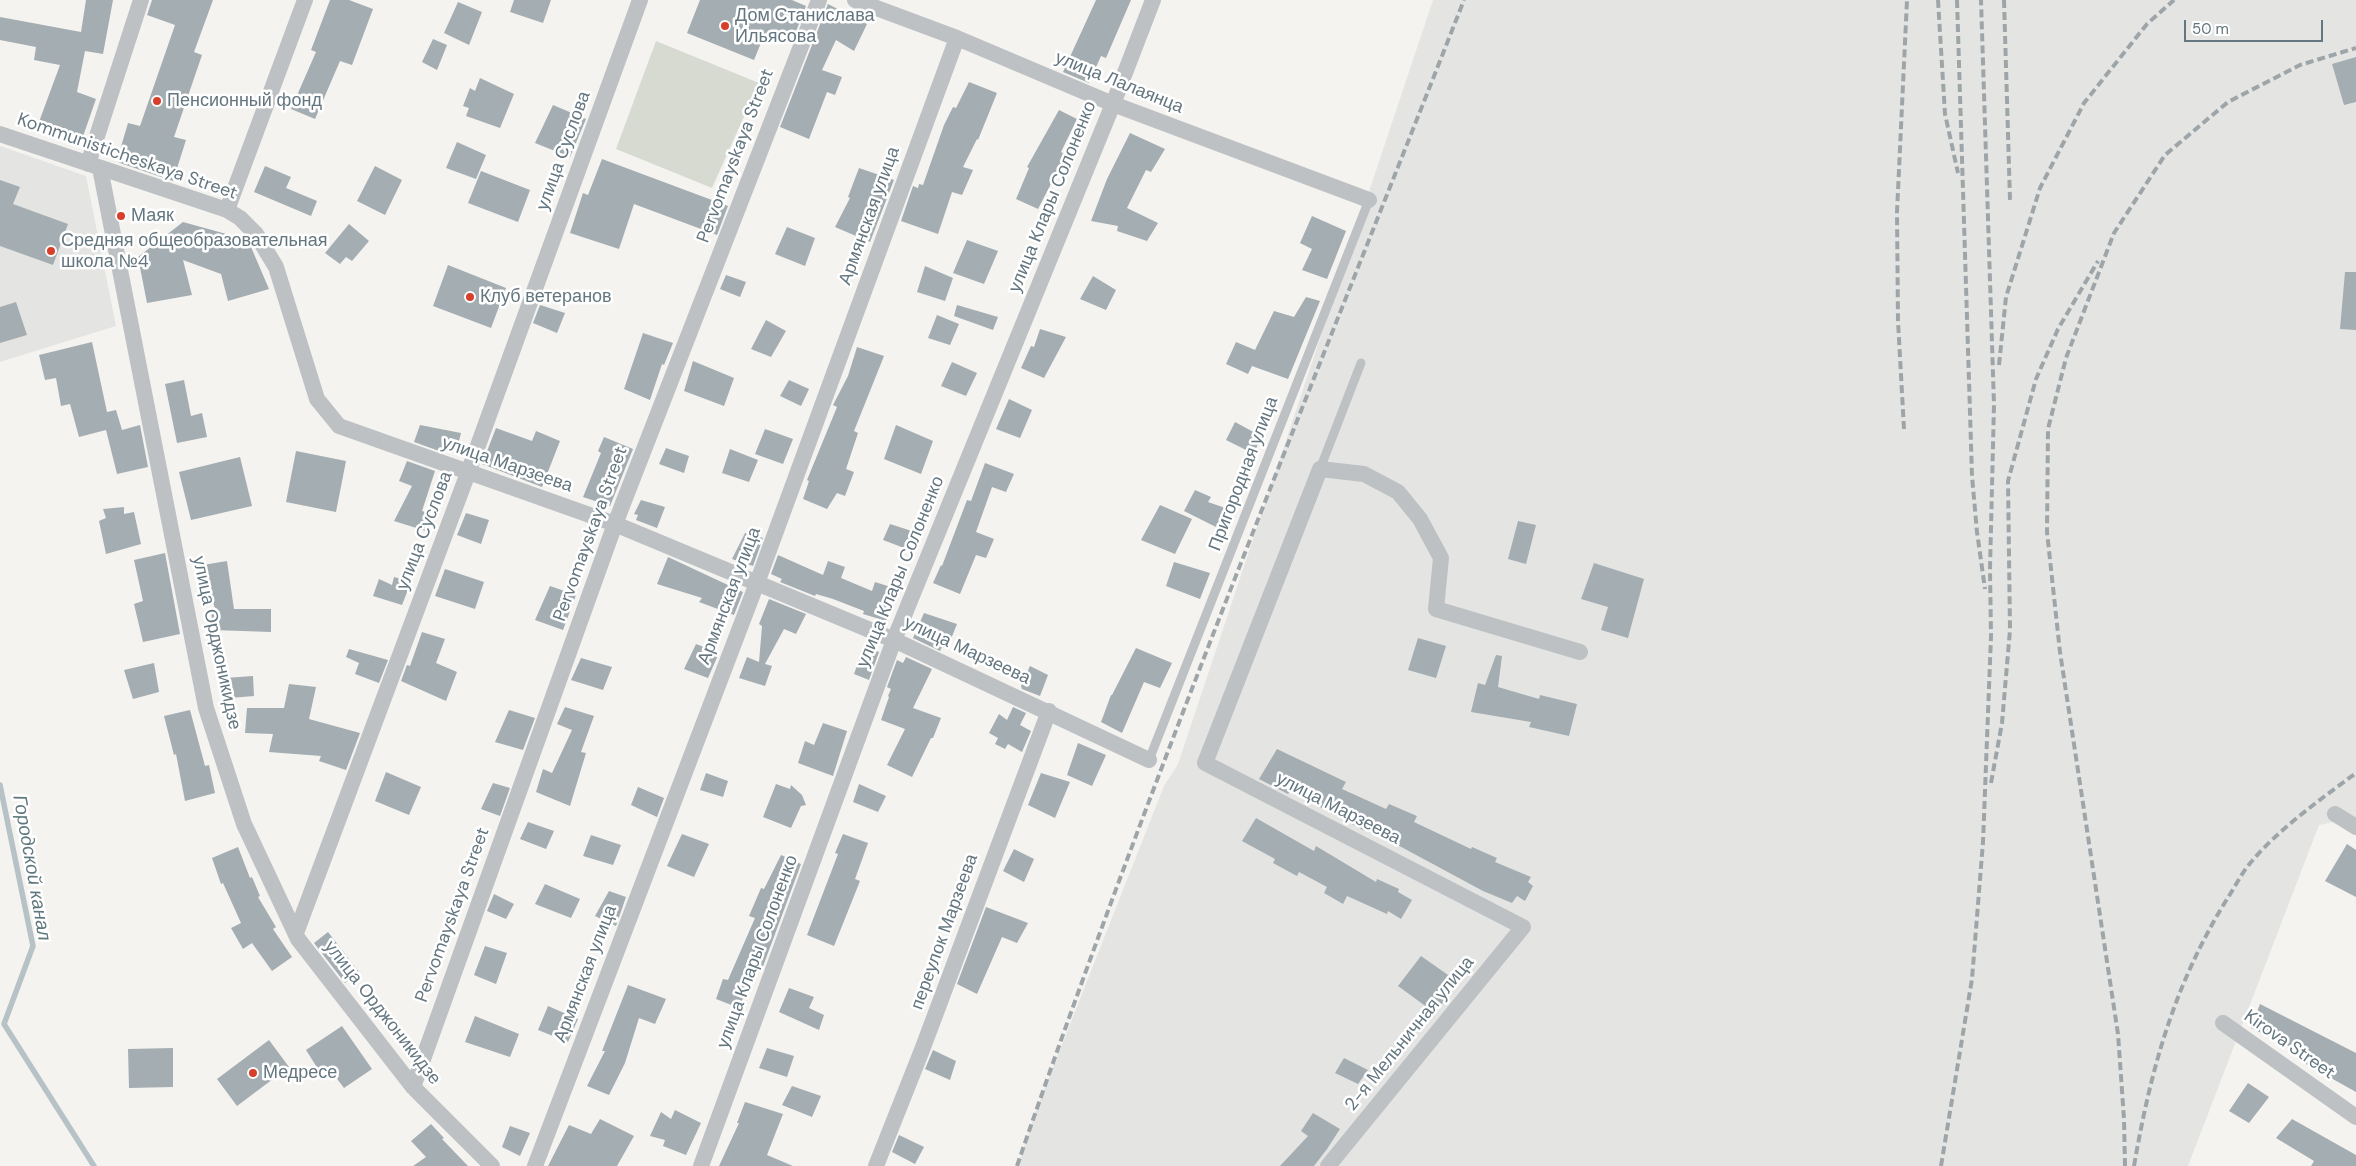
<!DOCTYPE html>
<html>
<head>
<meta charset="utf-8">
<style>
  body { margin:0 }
  #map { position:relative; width:2356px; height:1166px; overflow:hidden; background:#f4f3f0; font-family:"DM Sans",sans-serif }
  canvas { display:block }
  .scale { position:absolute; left:2184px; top:20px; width:139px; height:22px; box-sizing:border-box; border:2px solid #64767f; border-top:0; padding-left:6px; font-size:15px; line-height:18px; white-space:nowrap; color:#64767f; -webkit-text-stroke:4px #fff; paint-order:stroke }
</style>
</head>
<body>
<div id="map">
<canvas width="2356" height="1166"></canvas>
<div class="scale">50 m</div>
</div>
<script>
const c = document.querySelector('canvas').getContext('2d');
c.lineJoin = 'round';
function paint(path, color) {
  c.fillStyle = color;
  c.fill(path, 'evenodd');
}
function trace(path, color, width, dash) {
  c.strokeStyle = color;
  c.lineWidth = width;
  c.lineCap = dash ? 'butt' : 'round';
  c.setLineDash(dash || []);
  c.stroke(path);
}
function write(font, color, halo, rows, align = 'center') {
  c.font = font + ' "DM Sans",sans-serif';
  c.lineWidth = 5;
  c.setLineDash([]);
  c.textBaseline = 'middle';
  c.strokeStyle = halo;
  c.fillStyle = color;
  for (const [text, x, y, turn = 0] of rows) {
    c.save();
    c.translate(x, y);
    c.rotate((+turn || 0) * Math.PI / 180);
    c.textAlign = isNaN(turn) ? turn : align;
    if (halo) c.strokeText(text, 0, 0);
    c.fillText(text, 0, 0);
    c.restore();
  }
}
const built = new Path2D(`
  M1433 0H2356V817L2319 825 2188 1166H1018L1035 1113 1164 786 1178 764Z
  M0 146 86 176 116 326 0 362Z`);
const green = new Path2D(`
  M656 41 759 83 712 188 616 149Z`);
const stream = new Path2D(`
  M0 785 33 946 4 1024 94 1166`);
const building = new Path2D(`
  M86 0H113L103 54 85 51 77 92 96 99 80 145 36 130 60 65 34 60 36 47 0 40V17L81 32Z
  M152 0H213L194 52 202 55 174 137 186 140 173 181 120 163 117 160 128 123 140 126 175 25 147 15Z
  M330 0H349L373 9 352 65 340 61 315 119 291 109 316 52 311 50Z
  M514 0H551L543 23 510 12Z
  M700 0H792L806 6 791 44 765 33 754 60 687 33Z
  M1096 0H1131L1106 58 1101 56 1089 83 1063 72Z
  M458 2 482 12 469 45 444 33Z
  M828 4 867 24 854 51 836 40 822 70 842 77 835 95 827 92 809 139 780 127Z
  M433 39 447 45 437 70 422 62Z
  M2356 57V102L2344 105 2332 64Z
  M480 78 514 94 500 128 466 116 469 108 463 106 470 88 475 91Z
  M969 82 997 93 978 140 977 139 963 167 973 170 962 195 952 192 938 234 901 221 913 186 918 188 919 184 923 185 944 125 953 107 956 108Z
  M553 105 586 119 570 157 535 143Z
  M1059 110 1077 119 1061 152 1066 155 1038 209 1016 199 1029 168 1027 167Z
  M1130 133 1165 149 1151 172 1146 170 1127 208 1158 223 1147 241 1117 231 1118 226 1091 221 1107 179Z
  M457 142 486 155 476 179 446 168Z
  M602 159 728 206 717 235 634 204 619 249 570 233 583 193 588 195Z
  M265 166 291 177 286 188 317 201 311 216 254 192Z
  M375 166 402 180 385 215 357 201Z
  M859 168 894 180 870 242 835 227 850 198 848 197Z
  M481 171 530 190 518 222 468 203Z
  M0 180 20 187 13 204 68 224 53 265 0 246Z
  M1312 216 1346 231 1327 279 1302 270 1312 249 1300 243Z
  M183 222 248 240 269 289 228 301 221 274 183 260 192 295 147 303 138 257Z
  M349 224 369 241 352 261 346 257 340 264 325 253Z
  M787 227 815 238 805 266 775 254Z
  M967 240 998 251 984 284 953 273Z
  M448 265 506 288 491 328 433 306Z
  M925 266 953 278 945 301 917 292Z
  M2345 272H2356V330L2340 329Z
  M726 275 746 282 740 297 720 289Z
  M1093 276 1116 290 1106 310 1080 299Z
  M1306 297 1320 301 1288 379 1252 366 1248 374 1226 364 1236 342 1255 350 1274 311 1294 317Z
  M16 302 27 335 0 343V307Z
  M540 305 565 313 557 333 533 323Z
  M957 305 998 317 993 330 954 316Z
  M937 315 959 324 950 345 928 338Z
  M766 320 786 331 771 357 751 349Z
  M1040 329 1066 337 1044 378 1021 368 1031 346 1034 347Z
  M643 333 673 343 664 365 662 364 650 400 624 389Z
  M92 342 107 412 116 410 122 430 140 425 148 467 117 474 106 430 79 437 70 404 61 406 56 378 45 380 39 355Z
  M857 347 884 356 854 431 858 433 846 469 854 472 845 496 837 493 827 509 803 499 809 481 807 480 837 407 833 405 848 376Z
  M693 361 734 378 724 406 684 391Z
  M952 362 977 373 966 396 941 386Z
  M184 380 191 416 202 413 207 437 177 443 165 384Z
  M789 380 809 389 801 406 780 396Z
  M1009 399 1032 410 1020 438 996 429Z
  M1235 422 1261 436 1254 454 1226 440Z
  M420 425 461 433 456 453 443 449 442 452 414 442Z
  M896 425 933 441 921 474 884 459Z
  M496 428 532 441 536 431 560 441 542 487 482 464Z
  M765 429 793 439 783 464 755 454Z
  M604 437 633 449 610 506 583 497 601 453 598 451Z
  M666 448 689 456 684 473 659 464Z
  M730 449 758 460 749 482 722 473Z
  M296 451 346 461 336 512 286 502Z
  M240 457 252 506 191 520 179 472Z
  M407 461 435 471 422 511 433 514 429 532 394 521 412 486 399 481Z
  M985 463 1014 474 1006 492 992 487 976 532 994 539 986 558 976 555 960 594 933 583 941 565 942 566 967 500 971 501Z
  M1195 490 1211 497 1208 502 1234 511 1224 531 1184 511Z
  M641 500 665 507 657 528 636 520 638 515 634 514Z
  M1160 505 1192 519 1175 554 1141 540Z
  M124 507V514L134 512 141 544 106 554 99 521 106 518 103 509Z
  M466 513 489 520 481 544 457 535Z
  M1518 521 1536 525 1526 564 1508 559Z
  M890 524 918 533 912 551 883 540Z
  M745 533 763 538 753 566 732 559Z
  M165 553 180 634 143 642 134 604 143 601 134 560Z
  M778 555 823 575 828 561 845 567 841 578 872 591 875 582 897 589 886 621 863 614 864 611 833 599 816 594 815 596 780 582 782 579 771 574Z
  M668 557 743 592 734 615 699 602 702 598 657 584Z
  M227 561 234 609H271V632L213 630 211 609H215L203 565Z
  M1174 562 1210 573 1200 599 1166 586Z
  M1594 563 1644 579 1628 638 1601 630 1608 607 1581 599Z
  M445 569 484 582 475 609 435 596Z
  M394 577 411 582 402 605 373 596 379 579 392 585Z
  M550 586 576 595 563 630 535 620Z
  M769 599 806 614 796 634 784 629 765 664 772 666 765 686 739 678 747 657 759 662 762 626 759 624Z
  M924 613 957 624 947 649 942 647 940 651 913 638Z
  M422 632 445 639 436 663 457 672 446 701 401 681 407 665 410 666Z
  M1418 638 1446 646 1436 678 1408 670Z
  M696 644 719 653 708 678 684 669Z
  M864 646 879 652 869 680 854 674Z
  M1136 648 1172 663 1160 688 1144 682 1122 733 1101 722 1111 695H1112Z
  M349 649 388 660 379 683 355 674 359 663 346 657Z
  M1496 655 1502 656 1498 687 1539 699 1540 695 1577 704 1569 736 1529 727 1531 722 1471 712 1478 683 1485 685Z
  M906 657 932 669 913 708 941 718 933 738H931L912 777 887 765 905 729 881 720 889 697 888 696 891 689 887 687 897 660 903 663Z
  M581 658 612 667 603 690 571 680Z
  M154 663 159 692 133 699 124 670Z
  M1030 666 1048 675 1040 696 1022 689 1021 686Z
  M253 676 254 696 230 698 225 678Z
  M289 684 316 687 309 719 360 733 346 770 319 761 321 756 269 752 273 734 245 733 247 708H284Z
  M565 707 594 716 581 752 586 753 570 806 536 792 543 769 552 773 572 730 557 724Z
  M1013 707 1026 713 1020 725 1031 731 1022 752 1008 744 1005 749 995 744 998 738 989 733 999 714 1007 720Z
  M190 710 205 766 209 765 215 793 185 801 176 754 174 755 164 716Z
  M509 710 535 718 523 750 495 742Z
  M823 723 847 731 833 776 798 763 805 741 814 745Z
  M1078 743 1106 755 1092 786 1067 775Z
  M1277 749 1346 782 1342 789 1386 809 1389 804 1417 816 1414 822 1471 849 1472 847 1497 858 1495 862 1531 877 1528 882 1533 886 1525 901 1517 896 1512 903 1483 891 1366 828 1365 831 1290 791 1288 794 1259 779Z
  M386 772 421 787 409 815 375 801Z
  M706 773 728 781 723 797 700 790Z
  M1041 773 1070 782 1055 818 1028 805Z
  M493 783 510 788 500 816 481 809Z
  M776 784 790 789 791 785 802 795 806 805 801 806 791 828 763 817Z
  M859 784 886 796 878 812 853 802Z
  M638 787 664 798 657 817 631 805Z
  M1256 818 1314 851 1316 846 1376 882 1377 879 1399 889 1398 892 1412 900 1401 919 1388 911 1387 914 1347 896 1343 904 1324 893 1327 887 1299 872 1297 876 1273 863 1275 859 1242 841Z
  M528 822 554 831 546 849 520 839Z
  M682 834 709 844 694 877 667 866Z
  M843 834 868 843 855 879 860 881 834 946 807 935 838 854 835 853Z
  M591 835 621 845 613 865 583 856Z
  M2347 844 2356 850V897L2325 881Z
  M238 847 250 878 252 877 260 896 258 897 276 927 273 929 292 957 272 971 252 943 243 949 231 928 241 923 223 883 221 884 212 858Z
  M1014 849 1034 859 1024 882 1003 871Z
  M781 855 801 864 762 969 756 967 739 1008 716 999 723 979 728 980 755 918 749 916 761 888 764 889Z
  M545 884 580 899 571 918 535 904Z
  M609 891 626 897 616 926 595 916Z
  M494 894 514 904 506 919 487 911Z
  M986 907 1028 923 1017 943 1002 937 977 994 957 984Z
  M328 932 359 972 345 983 314 943Z
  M485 946 507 953 496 984 474 975Z
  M1421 956 1458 982 1435 1013 1398 986Z
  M628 985 666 999 655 1024 639 1018 625 1063 609 1095 587 1086 605 1051H602Z
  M789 988 814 997 809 1008 824 1015 819 1030 779 1012Z
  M2260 1004 2356 1053V1092L2297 1059 2301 1052 2251 1028Z
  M548 1006 578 1019 568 1042 538 1030Z
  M475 1016 519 1034 510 1057 465 1042Z
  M342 1026 372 1069 344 1088 328 1067 318 1069 306 1050Z
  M269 1040 289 1067 237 1106 217 1079Z
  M173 1048V1087L129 1088 128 1049Z
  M767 1048 794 1056 787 1077 759 1068Z
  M933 1050 956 1061 950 1080 925 1069Z
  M1344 1058 1368 1070 1358 1084 1335 1073Z
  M2248 1083 2269 1097 2249 1123 2229 1111Z
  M792 1086 821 1096 812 1117 782 1105Z
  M745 1102 783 1114 767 1155 793 1166H719L739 1123H737Z
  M675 1110 701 1123 686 1155 663 1146 665 1140 650 1136 661 1112 671 1119Z
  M1313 1113 1340 1129 1327 1149 1314 1166H1280L1308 1136 1301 1131Z
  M600 1119 634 1136 617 1166H548L569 1125 591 1134Z
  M2292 1119 2356 1155V1166H2311L2314 1161 2276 1138Z
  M431 1124 444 1138 442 1139 468 1166H413L426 1157 411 1141Z
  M510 1126 530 1133 520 1156 502 1147Z
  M899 1135 924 1147 915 1164 892 1152Z`);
const lane = new Path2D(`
  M1320 469 1361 363
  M1149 760 1369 200`);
const street = new Path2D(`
  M855 0 957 38 1113 104 1369 200
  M0 134 227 210 240 218 256 234 276 267 317 399 339 426 615 524 894 640 1149 760
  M88 164 141 0
  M100 168 206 708 244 824 298 939 413 1087 492 1166
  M227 210 305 0
  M2335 814 2356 827
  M296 933 468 473 640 0
  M2223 1023 2356 1117
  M413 1087 615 524 819 0
  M535 1166 757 583 957 38
  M701 1166 894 640 1113 104 1153 0
  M876 1166 922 1050 1049 711
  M1328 1166 1523 927 1205 763 1320 469 1364 474 1398 492 1420 519 1441 558 1436 609 1580 652`);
const rail = new Path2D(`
  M1938 0 1945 114 1958 173
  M1957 0 1972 476 1977 532 1985 589
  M2004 0 2010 200
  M1999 365 2006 297 2040 188 2084 103 2147 24 2174 0
  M1904 429 1898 321 1897 212 1907 0
  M1991 783 2002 723 2010 630 2008 481 2036 379 2058 329 2098 261
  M1017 1166C1152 772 1312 387 1464 0
  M1941 1166 1972 979 1983 842 1991 636 1990 569 1994 405 1981 0
  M2125 1166 2124 1119 2118 1034 2060 652 2047 532 2048 429 2066 358 2114 233 2165 155 2228 102 2300 65 2356 48
  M2134 1166C2151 1068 2174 985 2227 899 2235 887 2242 872 2252 861 2280 828 2321 799 2356 773`);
const markers = [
  [725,26,5,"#d83f2b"],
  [157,101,5,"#d83f2b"],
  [121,216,5,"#d83f2b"],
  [51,251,5,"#d83f2b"],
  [470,297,5,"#d83f2b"],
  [253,1073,5,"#d83f2b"]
];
const poiNames = [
  ["Дом Станислава",735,16],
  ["Ильясова",735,37],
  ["Пенсионный фонд",167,101],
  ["Маяк",131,216],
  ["Средняя общеобразовательная",61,241],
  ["школа №4",61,262],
  ["Клуб ветеранов",480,297],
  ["Медресе",263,1073]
];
const streetNames = [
  ["улица Лалаянца",1119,83,22],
  ["улица Суслова",564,151,-70],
  ["Pervomayskaya Street",736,156,-69],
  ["Kommunisticheskaya Street",127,157,19],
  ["улица Клары Солоненко",1053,197,-68],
  ["Армянская улица",870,216,-70],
  ["улица Марзеева",507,465,19],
  ["Пригородная улица",1244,474,-69],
  ["улица Суслова",425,531,-69],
  ["Pervomayskaya Street",591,534,-70],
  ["улица Клары Солоненко",901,572,-68],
  ["Армянская улица",730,596,-69],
  ["улица Орджоникидзе",216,643,78],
  ["улица Марзеева",967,651,25],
  ["улица Марзеева",1338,809,27],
  ["Pervomayskaya Street",453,915,-70],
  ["переулок Марзеева",945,932,-70],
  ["улица Клары Солоненко",758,952,-70],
  ["Армянская улица",586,974,-69],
  ["улица Орджоникидзе",382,1013,52],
  ["2-я Мельничная улица",1410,1034,-51],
  ["Kirova Street",2289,1045,35]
];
const waterNames = [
  ["Городской канал",31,868,80]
];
paint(built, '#e4e5e3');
paint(green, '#d6dad1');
trace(stream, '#b6c2c5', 5.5);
paint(building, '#a4adb1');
trace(lane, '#bdc1c4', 9);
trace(street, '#bdc1c4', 16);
trace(rail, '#9ea5a9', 4, [8, 4]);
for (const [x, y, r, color] of markers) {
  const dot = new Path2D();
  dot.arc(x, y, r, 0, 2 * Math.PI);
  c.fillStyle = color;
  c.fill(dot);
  trace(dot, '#fff', 2);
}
write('18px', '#64767f', '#fff', poiNames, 'left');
write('18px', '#64767f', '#fff', streetNames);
write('italic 19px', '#60787d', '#fff', waterNames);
</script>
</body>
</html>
